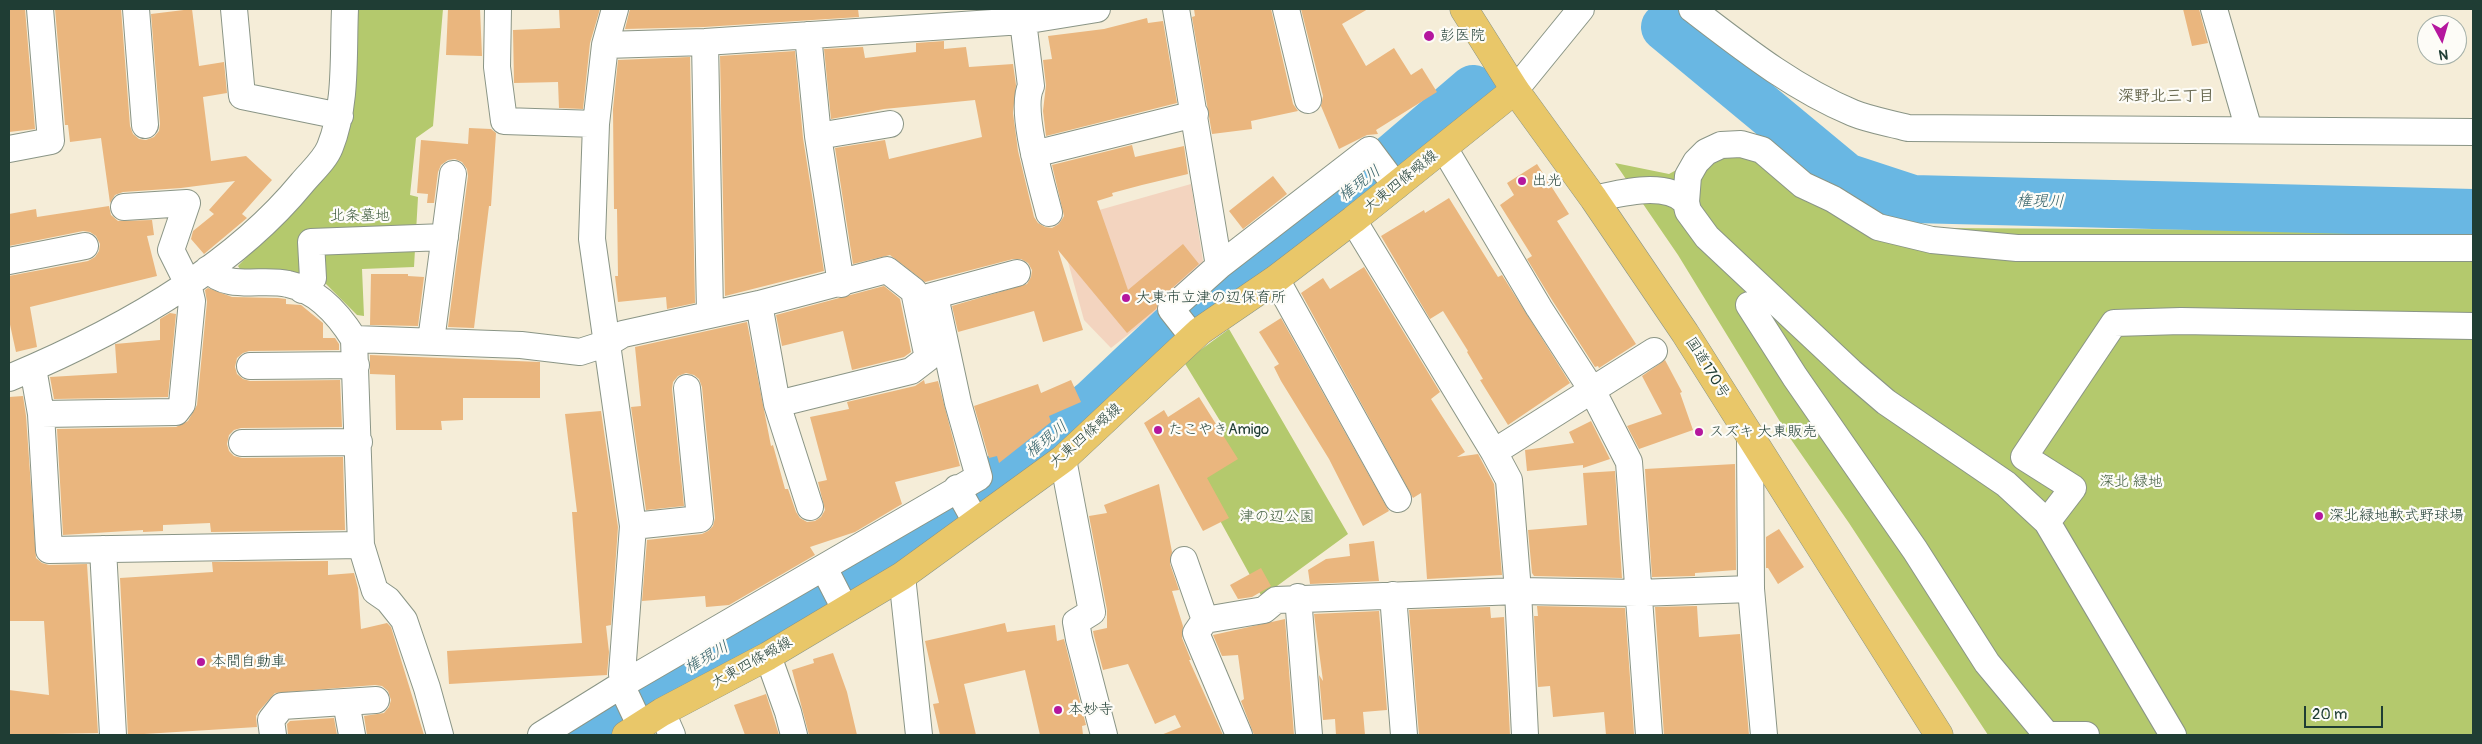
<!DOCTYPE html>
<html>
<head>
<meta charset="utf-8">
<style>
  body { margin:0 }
  #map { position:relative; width:2482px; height:744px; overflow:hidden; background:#f5edd8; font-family:Pangolin,sans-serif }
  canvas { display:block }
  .frame { position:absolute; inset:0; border:10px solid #1f3d34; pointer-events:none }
  .north { position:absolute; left:2417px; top:15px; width:50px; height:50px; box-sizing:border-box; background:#fdfcf7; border:1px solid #a4b0a9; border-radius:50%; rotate:174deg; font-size:14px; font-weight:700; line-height:20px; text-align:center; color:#1f3d34 }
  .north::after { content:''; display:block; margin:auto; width:18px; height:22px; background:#b5179e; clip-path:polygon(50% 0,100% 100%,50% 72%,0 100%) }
  .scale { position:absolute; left:2304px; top:706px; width:79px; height:22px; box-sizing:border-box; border:2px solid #1f3d34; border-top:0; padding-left:6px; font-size:15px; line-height:18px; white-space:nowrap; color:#1f3d34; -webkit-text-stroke:4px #fdfcf7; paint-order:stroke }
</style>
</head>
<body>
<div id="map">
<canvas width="2482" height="744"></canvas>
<div class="frame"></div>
<div class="north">N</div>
<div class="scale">20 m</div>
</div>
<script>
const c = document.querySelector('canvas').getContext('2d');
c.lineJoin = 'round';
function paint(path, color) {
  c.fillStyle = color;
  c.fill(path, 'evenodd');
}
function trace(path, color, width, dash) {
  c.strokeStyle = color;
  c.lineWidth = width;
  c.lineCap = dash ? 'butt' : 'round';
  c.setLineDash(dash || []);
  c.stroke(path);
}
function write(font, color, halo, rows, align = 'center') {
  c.font = font + ' Pangolin,"Klee One",sans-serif';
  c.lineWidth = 4.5;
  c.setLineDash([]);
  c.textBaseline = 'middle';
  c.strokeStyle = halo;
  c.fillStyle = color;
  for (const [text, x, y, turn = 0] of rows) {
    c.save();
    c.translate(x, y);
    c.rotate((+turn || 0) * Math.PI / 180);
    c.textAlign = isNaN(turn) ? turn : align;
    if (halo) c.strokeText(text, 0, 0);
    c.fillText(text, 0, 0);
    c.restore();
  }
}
const built = new Path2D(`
  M1191 184 1205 274 1111 348 1084 320 1057 222Z`);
const green = new Path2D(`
  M351 9H443L433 126 416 138 410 195 418 197 414 267 362 269 364 316 357 315 324 282 242 272 238 266 326 174Z
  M1768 141 1821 182 1887 217 1936 228 2473 231V735H1988L1849 523 1790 438 1678 255 1615 163 1669 174 1680 168Z
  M1229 329 1348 534 1262 597 1184 455 1225 429 1184 362Z`);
const river = new Path2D(`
  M1665 27 1846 177 1913 199 2473 213
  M581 735 619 709 888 552 988 487 1094 402 1186 315 1383 166 1473 89`);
const building = new Path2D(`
  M20 9H25L35 129 9 132V10Z
  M55 9H121L130 126 133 134 139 139 146 140 154 137 159 131 160 124 151 14 192 9 199 66 224 62 227 93 203 97 211 161 246 156 272 180 242 214 247 218 204 254 191 239 193 231 214 214 209 210 235 181 181 188 123 192 115 195 110 203 101 138 70 142 68 125H65Z
  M448 9H480L482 56 446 55Z
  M559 9H600L590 43 583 109 559 108 558 82 514 83 513 30 560 28Z
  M630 9H858L859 17 704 27 625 29Z
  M1194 9H1271L1293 104 1298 111 1251 121 1252 129 1212 134 1192 17 1195 16Z
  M1301 9H1368L1342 24 1366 66 1394 48 1411 75 1422 68 1437 92 1376 130 1378 134 1367 135 1339 149 1321 106 1323 96Z
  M2183 9H2199L2208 43 2192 46Z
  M1147 18 1148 23 1163 21 1177 103 1046 136 1043 111 1046 85 1043 60 1052 59 1048 36 1104 29Z
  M944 41V49L966 47 969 67 1013 64 1016 85 1013 113 1018 151 1034 217 1038 223 1045 227 1052 228 1059 224 1064 216 1052 165 1132 145 1135 157 1184 146 1188 174 1142 185 1112 193 1113 196 1097 201 1128 290 1183 244 1199 264 1161 298 1156 309 1127 333 1058 250 1083 330 1043 342 1034 311 958 332 952 306 1027 284 1031 277 1032 270 1028 263 1021 259H1013L925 282 890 255 853 264 835 148 885 140 889 159 982 137 975 100 884 109 831 119 824 49 863 47 865 58 916 52V43Z
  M795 51 803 138 824 271 725 296 720 56Z
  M690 57 695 303 667 309 666 297 618 302 615 276H618L617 209H614L613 109 618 60Z
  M469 128 491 129 496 133 491 206H489L474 328 448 327 468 176 467 169 462 162 455 159 448 160 441 165 438 172 434 203H427L428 194 417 193 421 140 468 144Z
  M1537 164 1569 214 1557 221 1636 344 1599 368 1598 366 1595 367 1552 300 1527 259 1532 256 1500 205 1514 195 1507 183Z
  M1273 176 1287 194 1243 229 1229 211Z
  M1449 198 1498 277 1502 275 1570 383 1508 425 1480 380 1483 379 1467 352 1468 351 1443 311 1430 319 1381 236 1424 210 1425 213Z
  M109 206 111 215 118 221 152 220 154 235 147 236 157 276 30 307 37 347 16 352 9 320V276L88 261 95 257 99 251 100 244 96 236 90 232 83 231 9 246V214L36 209 37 217Z
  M1364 267 1440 392 1431 399 1465 452 1457 457 1478 454 1494 484 1502 575 1427 579 1421 493 1413 498 1301 293 1323 278 1330 289Z
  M371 274H408V276L424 277 418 326 370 325Z
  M884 286 900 299 911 352 904 357 852 370 843 331 782 346 776 315Z
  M208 288 232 297 278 298 286 299V304L301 305 323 323V338H335L339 344V350L249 351 243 353 237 358 235 367 237 374 243 379 250 381 340 380 342 427 241 428 234 430 229 435 227 444 229 451 234 456 242 458 343 457 345 530 211 532 210 523 163 525V531L143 532V530L63 535 57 429 176 427 188 421 197 405 207 302 205 290Z
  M170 313 176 314 168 397 54 399 50 377 117 373 115 344 160 340V319Z
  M1281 318 1389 511 1363 526 1329 459 1281 381 1274 367 1279 364 1259 332Z
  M747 322 771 446 773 445 785 489H788L796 512 800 518 807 522 815 521 821 517 825 510 818 482 827 480 810 417 849 409 847 402 915 386 924 380 925 384 938 381 960 466 895 482 902 504 855 532 810 547 815 555 729 605 706 607 705 596 642 601 647 540 702 534 708 531 713 526 715 518 702 387 699 379 694 375 686 373 678 376 673 382 672 389 684 506 646 510 631 407 641 406 635 347Z
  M370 355 540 362V398H463V420L441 421 442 430H396L395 375 370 374Z
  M1665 360 1682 392 1680 393 1693 430 1639 449 1627 426 1662 414 1642 376Z
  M1071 380 1081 402 1049 416 1051 422 999 463 997 456 989 458 974 406 1038 384 1041 393Z
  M23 396 26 416 36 558 42 563 49 565 87 564 98 733 9 735V690L49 695 44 621H9V397Z
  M1199 397 1238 459 1207 478 1229 518 1203 531 1144 423 1164 410 1168 417Z
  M601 411 618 527 611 625 606 626 609 652 607 675 449 684 447 651 582 643 572 512H577L565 414Z
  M1591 421 1610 459 1583 468V465L1527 471 1525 450 1574 443 1569 432Z
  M1735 464 1736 570 1695 573V576L1652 577 1645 469Z
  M1615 471 1622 578 1534 576 1532 573 1528 530 1587 525 1583 473Z
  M1159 484 1172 552 1170 564 1179 590 1172 591 1183 626 1182 638 1191 660H1189L1223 735H1161L1181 727 1175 715 1155 724 1128 664 1103 670 1094 636 1093 631 1107 628V610L1089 516 1107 513 1104 505Z
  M1779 529 1804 567 1778 584 1768 568H1766V537Z
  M1374 541 1379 581 1310 584 1308 570 1326 559 1350 556 1349 544Z
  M328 561V575L354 573 358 588 361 629 387 623 391 627 424 735H367L364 716 384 713 389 707 391 700 388 691 382 686 375 685 275 693 259 711 256 716 257 727 128 735 120 578 213 572 212 562Z
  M1261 568 1271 586 1252 597 1238 599 1230 585Z
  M1537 606 1625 608 1634 734 1606 735 1604 712 1553 717 1550 686 1538 687 1534 616H1538Z
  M1697 606 1699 637 1740 634 1749 735H1664L1655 607Z
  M1490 607 1491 618 1504 617 1510 735H1419L1409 610Z
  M1379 611 1387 710 1363 712 1365 735H1336L1335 719 1323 720 1319 675 1323 681 1314 614Z
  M1285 619 1294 735H1254L1241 701 1244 699 1238 655 1222 656 1213 635Z
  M1005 623 1007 632 1055 625 1057 641 1064 639 1086 725 1082 726 1083 735H1040L1025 670 964 684 976 735H940L933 704 939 703 925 641Z
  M833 653 847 692 857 735H809L792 670 814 663 813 659Z
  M766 694 779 735H745L734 705Z
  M334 718 337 735H288L287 724 290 721Z`);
const minor = new Path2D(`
  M136 9 145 125
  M234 9 242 96 340 116
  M498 9 497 67 504 121 596 124
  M615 9 605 45 596 124 592 239 633 526 622 674 624 691 640 725
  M1176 9 1219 266
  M1286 9 1308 100
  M1692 9C1743 48 1793 88 1853 113 1870 120 1890 123 1908 128L2473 132
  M2214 9 2249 130
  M1023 21 1031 86C1019 110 1042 185 1049 213
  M808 35 818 136 841 284
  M705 42 710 314
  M605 45 705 42 1023 21 1097 9
  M1515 90 1581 9
  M818 136 890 124
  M1444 148 1539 308 1592 390 1629 462 1649 735
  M9 149 51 141 40 9
  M1034 154 1195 114
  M1594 199C1620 193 1666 181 1686 202
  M1353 220 1494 452 1509 480 1518 591 1525 735
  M9 261 85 246
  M208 269C226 291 263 278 288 284 317 290 339 315 354 339
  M1276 279 1398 499
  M302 290 313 278 311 242 445 237
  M917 300 1017 273
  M759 304 777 404 810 507
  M1749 305 1795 377 1915 550 1987 663 2047 735H2086
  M1193 337 1171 309 1219 266 1369 150 1396 186
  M431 341 453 174
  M250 366 356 365
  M33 368 41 414 49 550 361 545
  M9 378C114 334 229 272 302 183 311 172 325 160 330 147 347 105 343 54 345 9
  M41 414 176 412 182 404 192 301 188 284 171 250 187 203 124 207
  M1750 437 1751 589
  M242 443 359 442
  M1494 452 1654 351
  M1063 459 1092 612 1076 622 1079 639 1104 735
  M957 488 976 522
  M2047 522 2073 488 2024 457 2114 323 2181 321 2473 326
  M633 526 700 519 687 388
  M103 549 113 735
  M1184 560 1205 620
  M824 568 845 609
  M902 576 919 735
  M1393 595 1404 735
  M1298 597 1309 735
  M768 656 788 712 794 735
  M346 702 352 735
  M662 712 672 735
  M273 735 271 720 282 706 376 700
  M440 735 427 688 404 620 388 600 375 591 361 545 354 339 521 345 580 352 608 343 623 334 759 304 887 270 914 291 928 358 911 371 777 404
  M541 735 623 684 979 477 958 403 935 296
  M1239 735 1196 633 1205 620 1264 610 1276 600 1518 591 1638 593 1751 589 1764 735
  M2173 735 2047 522 2006 484 1886 402 1851 372 1707 237 1688 211 1686 202 1688 176 1696 162 1706 152 1721 145 1741 144 1762 150 1803 185 1833 199 1878 227 1932 240 2017 248H2473`);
const major = new Path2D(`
  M626 735 662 712 768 656 902 576 1063 459 1200 331 1276 279 1353 220 1515 90`);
const highway = new Path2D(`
  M1464 9 1515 90 1594 199 1685 333 1939 735`);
const markers = [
  [1429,36,6,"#b5179e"],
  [1522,181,5,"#b5179e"],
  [1126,298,5,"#b5179e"],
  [1158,430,5,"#b5179e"],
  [1699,432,5,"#b5179e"],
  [2319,516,5,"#b5179e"],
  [201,662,5,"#b5179e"],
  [1058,710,5,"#b5179e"]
];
const poiNames = [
  ["彭医院",1440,36],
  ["出光",1532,181],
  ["大東市立津の辺保育所",1136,298],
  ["たこやきAmigo",1168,430],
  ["スズキ 大東販売",1709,432],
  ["深北緑地軟式野球場",2329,516],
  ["本間自動車",211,662],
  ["本妙寺",1068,710]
];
const streetNames = [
  ["大東四條畷線",1401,182,-39],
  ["国道170号",1707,368,58],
  ["大東四條畷線",1086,436,-41],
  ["大東四條畷線",752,663,-29]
];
const parkNames = [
  ["北条墓地",360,216],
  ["深北 緑地",2131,482],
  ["津の辺公園",1277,517]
];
const neighbourhoodNames = [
  ["深野北三丁目",2166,97]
];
const waterNames = [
  ["権現川",1360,184,-37],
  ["権現川",2040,202,1],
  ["権現川",1047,440,-39],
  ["権現川",707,658,-30]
];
paint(built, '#f3d4bf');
paint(green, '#b4c96d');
trace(river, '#69b7e3', 48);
paint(building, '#eab67e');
trace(minor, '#8a9586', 28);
trace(major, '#8a9586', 29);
trace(highway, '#8a9586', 29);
trace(minor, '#fff', 26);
trace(major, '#e9c769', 28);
trace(highway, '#e9c769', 28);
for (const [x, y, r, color] of markers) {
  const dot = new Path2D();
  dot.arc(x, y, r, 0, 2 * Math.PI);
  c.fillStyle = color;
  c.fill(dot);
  trace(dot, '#fdfcf7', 2);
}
write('15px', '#1f3d34', '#fdfcf7', poiNames, 'left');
write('15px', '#1f3d34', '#fdfcf7', streetNames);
write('15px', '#446042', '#fdfcf7', parkNames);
write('bold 16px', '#66674e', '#fdfcf7', neighbourhoodNames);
write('italic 16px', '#356269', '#fdfcf7', waterNames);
</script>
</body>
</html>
